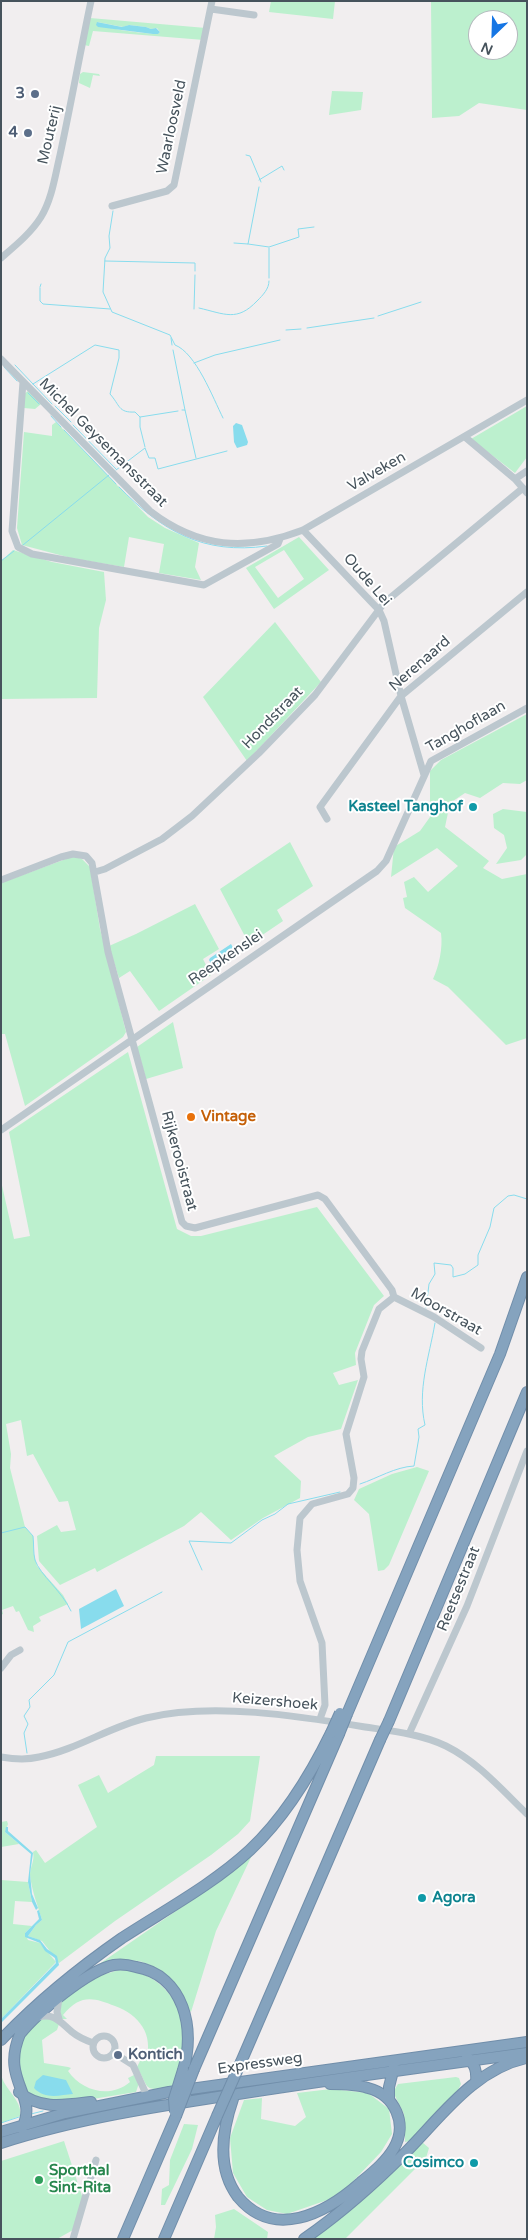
<!DOCTYPE html>
<html>
<head>
<meta charset="utf-8">
<style>
  body { margin:0 }
  #map { position:relative; width:528px; height:2240px; overflow:hidden; background:#f1eeef; font-family:"Varela Round",sans-serif }
  canvas { display:block }
  .frame { position:absolute; inset:0; border:2px solid #46535c; pointer-events:none }
  .north { position:absolute; left:468px; top:10px; width:50px; height:50px; box-sizing:border-box; background:#fff; border:1px solid #b5babe; border-radius:50%; rotate:204deg; font-size:14px; font-weight:700; line-height:20px; text-align:center; color:#46535c }
  .north::after { content:''; display:block; margin:auto; width:18px; height:22px; background:#1676e4; clip-path:polygon(50% 0,100% 100%,50% 72%,0 100%) }
</style>
</head>
<body>
<div id="map">
<canvas width="528" height="2240"></canvas>
<div class="frame"></div>
<div class="north">N</div>
</div>
<script>
const c = document.querySelector('canvas').getContext('2d');
c.lineJoin = 'round';
function paint(path, color) {
  c.fillStyle = color;
  c.fill(path, 'evenodd');
}
function trace(path, color, width, dash) {
  c.strokeStyle = color;
  c.lineWidth = width;
  c.lineCap = dash ? 'butt' : 'round';
  c.setLineDash(dash || []);
  c.stroke(path);
}
function write(font, color, halo, rows, align = 'center') {
  c.font = font + ' "Varela Round",sans-serif';
  c.lineWidth = 4;
  c.setLineDash([]);
  c.textBaseline = 'middle';
  c.strokeStyle = halo;
  c.fillStyle = color;
  for (const [text, x, y, turn = 0] of rows) {
    c.save();
    c.translate(x, y);
    c.rotate((+turn || 0) * Math.PI / 180);
    c.textAlign = isNaN(turn) ? turn : align;
    if (halo) c.strokeText(text, 0, 0);
    c.fillText(text, 0, 0);
    c.restore();
  }
}
const green = new Path2D(`
  M271 1H335L333 19 269 12Z
  M431 1H527V110L479 103 459 116 432 118ZM478 20H508V50H478Z
  M90 18 206 28 204 40 93 31 89 46 84 45ZM97 22 123 27 129 25 146 27 151 29 157 28 160 32 157 34C143 33 106 30 97 22Z
  M83 72 99 74 100 76 93 75 90 88 79 83 80 74Z
  M332 91 363 92 361 110 329 115Z
  M28 391 41 404 35 409 24 408V394Z
  M527 406V457L515 473 471 439Z
  M56 422 148 517 165 528 199 543 195 567 201 580 159 573 164 544 129 537 124 567 71 558 22 545 17 528 24 432 52 436V425Z
  M299 537 329 570 274 609 246 568ZM284 550 304 579 278 598 255 567Z
  M13 550 52 562 104 572 106 600 99 628 97 698 1 699V561Z
  M275 622 321 682 247 761 203 697Z
  M527 714V780L520 784 503 783 480 798 465 793 450 803 445 827 489 861 483 868 502 879 527 874V1038L506 1045 448 987 433 979C439 966 443 948 441 933L405 908 403 898 407 897 404 882 414 877 428 892 458 866 437 848 391 877 394 847 420 831 430 817V771L441 760Z
  M503 809 527 812V854L521 860 496 864 507 848 504 835 494 828 493 814Z
  M290 842 313 886 277 910 283 921 249 944 220 889Z
  M74 856 82 859 90 867 100 929 126 1032 123 1037 25 1106 5 1034H1V883Z
  M195 904 219 949 203 959 211 975 159 1011 130 971 119 978 109 946 136 934Z
  M173 1022 183 1068 146 1079 137 1047Z
  M128 1052 177 1229 191 1236H201L317 1207 384 1296 374 1305 355 1353 356 1365 333 1373 339 1385 358 1380 341 1429 308 1437 274 1456 301 1481 300 1498 263 1518 231 1540 201 1512 184 1526 97 1572 95 1568 60 1585 39 1561 37 1536 57 1525 61 1532 76 1530 68 1501 59 1502 33 1454 27 1456 21 1420 6 1424 11 1454 10 1468 25 1527 33 1536 34 1555 37 1566 63 1595 68 1604 39 1617 41 1621 33 1626 34 1632 28 1630 19 1611 16 1612 13 1606 2 1610 3 1614 1 1615V1181L14 1239 30 1236 9 1132Z
  M417 1467 429 1471 389 1565 384 1570 378 1571 369 1514 354 1500 359 1489 392 1474Z
  M156 1756H260L250 1821 238 1834 211 1855 115 1921 59 1963 42 1941 28 1936 36 1925 42 1920C38 1906 32 1892 30 1875 30 1867 35 1861 33 1852L36 1850 45 1863 97 1827 78 1785 99 1775 108 1793 154 1765Z
  M7 1821 8 1824 5 1832 19 1844 1 1847V1822Z
  M254 1851 216 1931 191 2012C185 2006 184 1996 179 1989 167 1973 146 1958 126 1961 111 1962 95 1971 82 1976L199 1895Z
  M1 1880 28 1882 32 1902 15 1901 13 1924 32 1926 25 1933 28 1940 40 1943 56 1962 1 2019Z
  M119 1970C160 1970 188 2005 183 2046 182 2061 178 2072 173 2086 143 2092 150 2090 137 2067L141 2059 146 2061C154 2034 139 2015 115 2006 93 1997 80 1994 63 2015L67 2019H62C58 2014 59 2005 63 1999L95 1977Z
  M49 2018 59 2024 57 2030 42 2040 44 2063 68 2067 71 2068 68 2071C82 2091 110 2099 130 2082L128 2078 134 2075 139 2083 136 2092 68 2103 38 2101 13 2081 10 2066 21 2039 40 2020Z
  M1 2074C4 2090 23 2100 20 2116L1 2123Z
  M456 2077 459 2078 461 2084 458 2090 410 2141 405 2142 404 2114 393 2092 398 2084Z
  M331 2089 368 2093 389 2109 392 2134 381 2152 339 2196 287 2214 267 2210 247 2197 233 2173 230 2138 244 2100 262 2098 261 2119 295 2126 306 2117 297 2093Z
  M184 2124 198 2125 192 2149 165 2205H161L162 2189 169 2185 170 2160Z
  M64 2141 83 2199 73 2230 57 2239H1V2161Z
  M422 2142 429 2148 426 2158 345 2239H311Z
  M234 2209 268 2232 267 2239H214L216 2227 215 2215Z`);
const water = new Path2D(`
  M97 22 122 27 129 25 146 27 151 29 156 28 160 32 158 34H153L98 27 96 25Z
  M236 423 242 425 248 442 247 445 237 448 234 442 233 426Z
  M231 944 237 955 217 969H214L209 960 210 958Z
  M116 1589 124 1606 81 1629 79 1609Z
  M6 1827H8V1831L33 1853 30 1874 32 1894 38 1908 36 1910 32 1902 28 1882 31 1854 5 1832Z
  M39 1910 42 1920 36 1925 28 1936 40 1940 47 1949 57 1956 59 1965 1 2023V2019L56 1963 55 1958 45 1951 40 1943 25 1937V1933L39 1919 37 1911Z
  M43 2075 66 2080 73 2094C60 2095 45 2100 34 2088L36 2081Z`);
const stream = new Path2D(`
  M246 155 250 156 261 182
  M259 180 282 166 284 170
  M113 211 109 236 110 248 105 258 103 292 112 312 170 335 175 345C196 353 213 398 223 418
  M234 243 248 244 259 187
  M248 244 269 247 299 237 298 229 314 227
  M105 261 195 263V271
  M269 278V248
  M40 287 41 284
  M40 288V301L43 304 110 309
  M199 308C225 314 237 322 257 301 263 295 269 289 269 281
  M194 309 195 275
  M378 316 421 302
  M307 328 374 318
  M286 330 301 329
  M171 338 172 345
  M173 350 185 410
  M194 363 215 355 280 340
  M15 365 52 404
  M4 367 17 381
  M33 384 95 345 119 350V358L110 394C120 405 118 413 135 412L140 417
  M28 393 39 404
  M55 406 71 422
  M182 410H185L196 458
  M51 416 61 427
  M73 425 116 469
  M64 430 116 484
  M145 447 140 427V417L178 411
  M116 470 145 448 149 458H155L158 469 227 451
  M119 487C162 531 203 555 267 546
  M23 545 109 475
  M1 561 14 551
  M426 1308 429 1284 435 1274 434 1263 451 1265 453 1268V1277L465 1274 478 1265V1255L490 1227 494 1208 508 1196 514 1195 527 1199
  M360 1484C378 1478 395 1467 414 1466L419 1437 418 1429 425 1425C417 1390 429 1358 435 1323
  M1 1533 25 1527 33 1536C34 1544 33 1552 35 1560 40 1575 62 1591 71 1611
  M202 1570 189 1541 231 1543 262 1520 275 1514 288 1504 340 1492
  M27 1753 24 1733 28 1724 24 1716 30 1707 29 1700 54 1675 68 1642 162 1592
  M31 2114 43 2111
  M1 2123 19 2117`);
const minor = new Path2D(`
  M211 9 254 15
  M112 206 167 191 174 185 212 1
  M1 258C15 246 31 233 41 217 52 199 55 176 60 155 71 104 80 53 91 1
  M1 359 150 511C198 548 246 552 303 530L527 400
  M23 382 12 531 18 547 32 554 204 585 278 544 280 539
  M465 437 515 479 527 493
  M515 479 527 471
  M303 530 379 610 384 621 401 696 424 775
  M327 819 320 807 401 696 527 592
  M95 872 105 869 162 839 192 816 259 753 315 695 384 603 523 488
  M1 880 61 857 73 854 86 856 92 863 108 952 182 1222 186 1226 195 1228 318 1195 325 1199 392 1290 394 1297
  M1 1130 377 871 386 861 431 761 527 708
  M394 1297 434 1317 481 1348
  M1 1668 11 1655 20 1650
  M320 1719 325 1705 322 1643 300 1581 297 1550 300 1518 312 1504 348 1494 353 1488 354 1478 346 1434 364 1377 361 1359 362 1351 379 1309 394 1297
  M409 1734 467 1606 527 1451
  M1 1757C13 1759 27 1760 39 1757 76 1750 109 1727 146 1718 212 1702 299 1716 365 1727 392 1731 421 1734 446 1746 478 1762 501 1789 527 1814
  M59 1998 57 2012 59 2019
  M38 2017C55 2013 60 2022 72 2032 78 2037 85 2040 93 2043
  M93 2047a11 11 0 1 1 22 0a11 11 0 1 1-22 0Z
  M114 2053 133 2065 147 2096
  M73 2239 96 2160`);
const highway = new Path2D(`
  M347 1714 500 1354 527 1277
  M389 1721 527 1392
  M1 2040C37 2002 79 1968 122 1938 165 1910 212 1885 250 1850 285 1817 310 1776 331 1733
  M467 2057C475 2065 477 2070 476 2082
  M241 2062 380 1740
  M194 2069 339 1734
  M19 2092C40 2110 65 2105 91 2102
  M233 2099C222 2131 216 2168 238 2197 274 2240 325 2214 360 2183 372 2173 386 2162 394 2148 408 2124 395 2095 368 2088 356 2084 343 2084 330 2084
  M389 2100V2087L394 2067
  M22 2128C39 2095 0 2081 20 2034 37 2013 88 1970 114 1965 121 1964 129 1965 136 1967 184 1975 196 2030 183 2070
  M1 2132 65 2113 169 2092 527 2042
  M1 2143C78 2118 159 2106 238 2094 334 2079 430 2066 527 2053
  M123 2239 176 2116
  M164 2239 217 2116
  M304 2239C340 2214 374 2184 405 2153 441 2117 473 2070 526 2058`);
const highwayBridge = new Path2D(`
  M331 1733 340 1713
  M339 1734 347 1714
  M380 1740 389 1721
  M175 2112 174 2099 183 2070
  M176 2116 194 2069
  M217 2116 241 2062`);
const markers = [
  [35,94,5,"#5c6f8a"],
  [28,133,5,"#5c6f8a"],
  [473,807,5,"#0f9aa8"],
  [191,1117,5,"#e8710a"],
  [422,1898,5,"#0f9aa8"],
  [118,2055,5,"#5c6f8a"],
  [474,2163,5,"#0f9aa8"],
  [39,2180,5,"#2e9e5b"]
];
const serviceNames = [
  ["3",25,94],
  ["4",18,133],
  ["Kontich",128,2055,"left"]
];
const streetNames = [
  ["Waarloosveld",172,127,-78],
  ["Mouterij",50,135,-77],
  ["Michel Geysemansstraat",103,443,45],
  ["Valveken",377,472,-30],
  ["Oude Lei",367,580,49],
  ["Nerenaard",420,664,-41],
  ["Hondstraat",273,718,-46],
  ["Tanghoflaan",466,727,-30],
  ["Reepkenslei",226,958,-34],
  ["Rijkerooistraat",179,1161,75],
  ["Moorstraat",446,1312,30],
  ["Reetsestraat",459,1589,-68],
  ["Keizershoek",275,1702,5],
  ["Expressweg",260,2064,-8]
];
const cultureNames = [
  ["Kasteel Tanghof",463,807],
  ["Agora",432,1898,"left"],
  ["Cosimco",464,2163]
];
const foodNames = [
  ["Vintage",201,1117]
];
const leisureNames = [
  ["Sporthal",49,2171],
  ["Sint-Rita",49,2188]
];
paint(green, '#bcf0ce');
paint(water, '#88dced');
trace(stream, '#88dced', 1);
trace(highway, '#718eaa', 12);
trace(minor, '#bcc7ce', 7);
trace(highway, '#85a3be', 10);
trace(highwayBridge, '#718eaa', 12, []);
trace(highwayBridge, '#85a3be', 10);
for (const [x, y, r, color] of markers) {
  const dot = new Path2D();
  dot.arc(x, y, r, 0, 2 * Math.PI);
  c.fillStyle = color;
  c.fill(dot);
  trace(dot, '#fff', 2);
}
write('bold 15px', '#4e5e75', '#fff', serviceNames, 'right');
write('15px', '#46535c', '#fff', streetNames);
write('bold 15px', '#0d838f', '#fff', cultureNames, 'right');
write('bold 15px', '#c56008', '#fff', foodNames, 'left');
write('bold 15px', '#27864d', '#fff', leisureNames, 'left');
</script>
</body>
</html>
